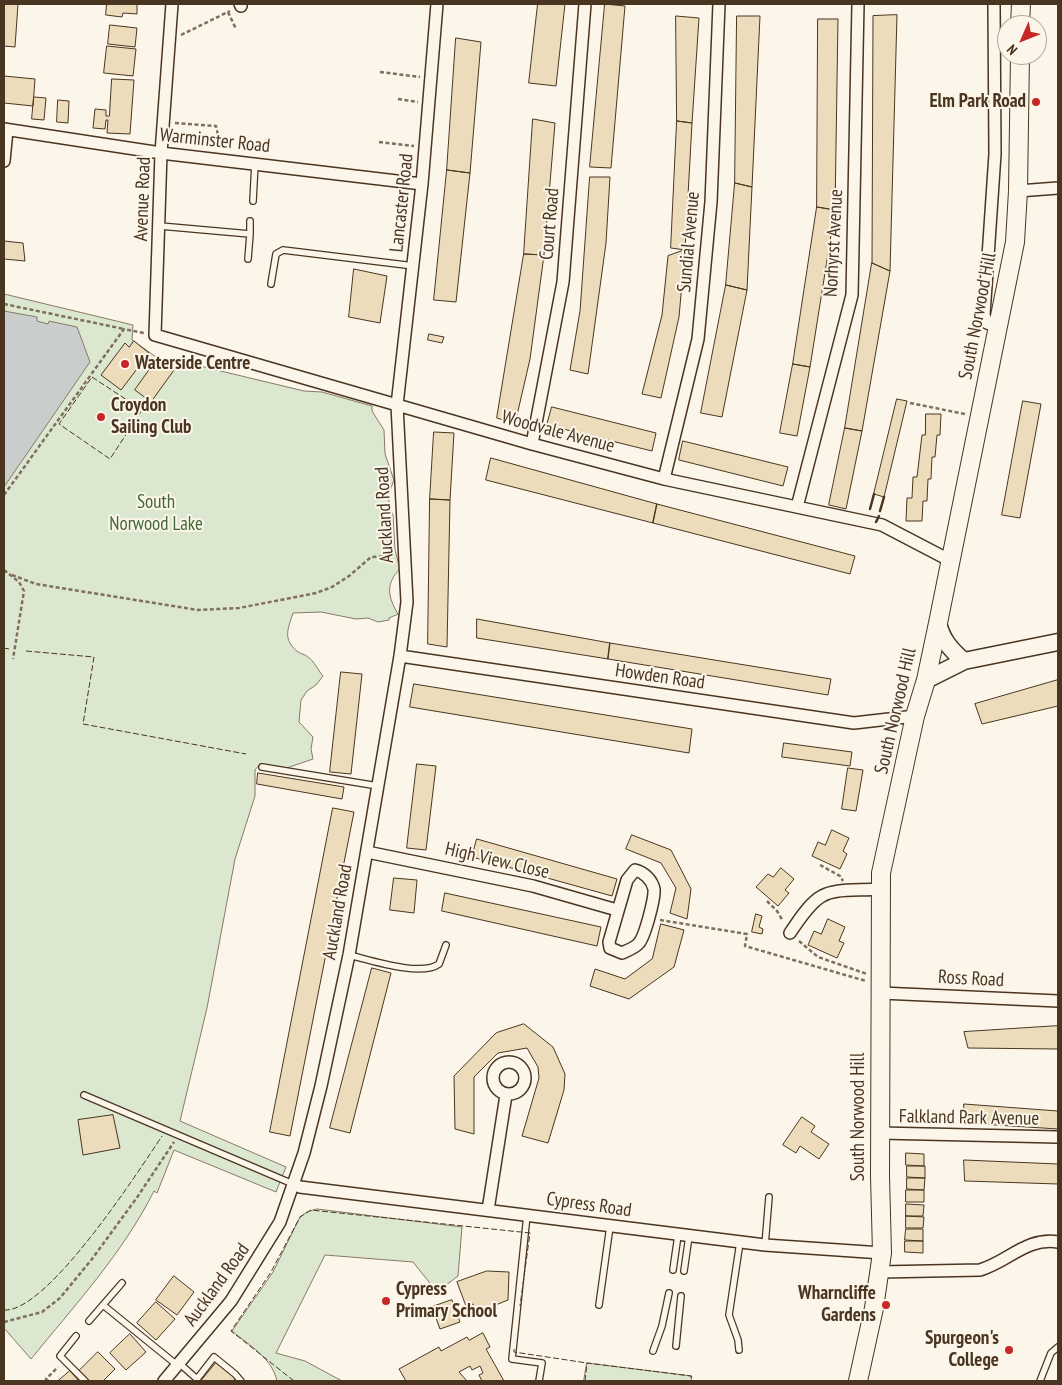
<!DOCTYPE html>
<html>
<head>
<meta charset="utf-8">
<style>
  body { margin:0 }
  #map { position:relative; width:1062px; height:1385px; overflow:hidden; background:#fbf6e9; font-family:"PT Sans Narrow",sans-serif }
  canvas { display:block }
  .frame { position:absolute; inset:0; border:5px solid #4a3520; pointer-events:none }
  .north { position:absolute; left:997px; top:15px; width:50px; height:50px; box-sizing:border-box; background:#fbf6e9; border:1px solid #b4a999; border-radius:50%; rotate:226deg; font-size:14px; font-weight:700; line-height:20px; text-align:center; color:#4a3520 }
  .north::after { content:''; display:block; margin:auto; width:18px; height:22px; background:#c62828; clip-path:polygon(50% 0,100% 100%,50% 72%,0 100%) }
</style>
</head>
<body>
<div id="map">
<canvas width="1062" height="1385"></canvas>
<div class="frame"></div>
<div class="north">N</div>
</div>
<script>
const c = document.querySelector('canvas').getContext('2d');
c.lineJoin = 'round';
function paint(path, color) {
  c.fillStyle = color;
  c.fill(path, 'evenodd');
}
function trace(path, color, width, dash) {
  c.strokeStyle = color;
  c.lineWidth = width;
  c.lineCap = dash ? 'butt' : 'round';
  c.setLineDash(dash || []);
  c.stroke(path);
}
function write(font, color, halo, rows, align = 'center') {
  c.font = font + ' "PT Sans Narrow",sans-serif';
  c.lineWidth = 4;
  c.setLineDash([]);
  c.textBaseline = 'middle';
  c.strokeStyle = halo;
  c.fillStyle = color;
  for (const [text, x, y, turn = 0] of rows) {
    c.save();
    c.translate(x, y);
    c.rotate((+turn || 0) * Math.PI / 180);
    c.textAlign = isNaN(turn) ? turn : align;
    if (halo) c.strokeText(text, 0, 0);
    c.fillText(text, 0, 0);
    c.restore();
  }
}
const green = new Path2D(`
  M4 294 133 325 132 340 159 359 200 366 304 391 322 392 372 406V411L384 430 385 454 394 480 389 493V505L393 515 395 550 400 569C385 584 388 597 398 614L389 618V620L378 622 368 618 356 619 321 612 293 613C288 629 282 639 298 652 301 654 305 654 308 657 314 661 318 670 323 676L316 685 307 691 301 700 299 722 313 737 311 749 313 759 275 772 260 764 255 770V796L235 859 207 1008 180 1121 286 1167 276 1192 174 1150 157 1193 154 1191C123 1253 74 1306 31 1359L4 1328Z
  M317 1209 462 1227 458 1276 437 1292 413 1262 325 1255 276 1353 305 1361 342 1381H277C272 1358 250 1346 232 1331L273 1272 300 1217 307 1212Z
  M587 1363 692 1376 691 1381H584Z`);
const water = new Path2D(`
  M4 311 37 317V321L48 324 49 321 77 327 90 362 4 487Z`);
const building = new Path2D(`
  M4 4H18L15 47 4 46Z
  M107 4H137V14L123 13 122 17 106 15Z
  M538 4H565L556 86 529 83Z
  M605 4 625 6 611 168 590 167Z
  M897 15 890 271 872 263 873 16Z
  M676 16 699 18 692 123 677 121Z
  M737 16H760L752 187 735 183Z
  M818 19H838L835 210 817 207Z
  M110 25 137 28 135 47 108 44Z
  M456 38 481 42 470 173 447 170Z
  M107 46 136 49 133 76 104 73Z
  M4 76 35 79 33 106 4 103Z
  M112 79 134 80 130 134 107 133 108 120H106L105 129 93 128 95 109 106 110V116H109Z
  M34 97 46 98 44 120 32 119Z
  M58 100 69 101 68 123 57 122Z
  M533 119 555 123 544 255 524 254Z
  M677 121 692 123 685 250 671 248Z
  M447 170 470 173 456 302 434 300Z
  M590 177H610L606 243 588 374 570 370 580 311Z
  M735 183 752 187 747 290 726 285Z
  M817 207 835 210 810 367 793 364Z
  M4 241 23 243 25 261 4 259Z
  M685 250 679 317 661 398 642 394 662 315 668 256Z
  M524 254 544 255 530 359 515 424 497 418Z
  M872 263 890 271 862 431 845 428Z
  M354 269 387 276 380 323 349 317Z
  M726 285 747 290 722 417 701 413Z
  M429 334 444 337 442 343 428 340Z
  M134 341 149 353 121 390 101 375 125 343 129 347Z
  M158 358 174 370 151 402 135 390Z
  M793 364 810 367 797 436 780 433Z
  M897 399 907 401 884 497 874 494Z
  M1023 401 1041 404 1020 518 1002 515Z
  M552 407 656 433 652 451 547 425Z
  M926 414H941L940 435H937L935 457H932L931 479H928L927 501H923L922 521H906L907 498H912L913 477H917L922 435H925Z
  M845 428 862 431 846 509 829 505Z
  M434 432 454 433 450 500 430 499Z
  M683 441 788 467 783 486 679 460Z
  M491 458 657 504 653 523 486 480Z
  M430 499 450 500 447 647 428 644Z
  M657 504 855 556 850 574 653 523Z
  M477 619 610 643 608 659 477 638Z
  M610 643 831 679 828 695 608 659Z
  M341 672 362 674 351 774 330 772Z
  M1058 680V706L982 724 975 704Z
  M414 684 692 729 689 753 410 707Z
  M784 743 852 752 850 766 782 757Z
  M417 764 436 766 426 850 407 848Z
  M848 768 863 770 856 811 842 809Z
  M258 773 344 787 342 799 257 784Z
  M333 808 354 812 290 1136 270 1132Z
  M832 830 849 838 843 851 847 854 840 869 812 856 818 842 825 845Z
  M632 835 671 850 691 889 687 919 670 913 676 888 661 863 626 849Z
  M477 839 617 879 612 896 472 857Z
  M781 868 794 879 785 890 789 893 778 906 756 887 768 874 773 877Z
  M394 878 417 880 414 913 390 910Z
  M445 893 601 927 597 946 442 911Z
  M756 914 762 916 759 927 763 929 762 934 752 932Z
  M828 919 845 927 839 941 844 943 837 958 808 945 814 931 821 934Z
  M661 924 684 930 674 967 629 999 590 986 595 969 625 979 652 959Z
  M372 968 391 973 350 1133 330 1128Z
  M524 1024 553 1047 565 1074 564 1090 548 1143 522 1136 539 1078 538 1067 527 1048 498 1053 474 1077V1134L455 1129 454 1076 496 1033Z
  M1058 1026V1049L968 1048 964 1032Z
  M964 1104 1058 1111V1129L965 1123Z
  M113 1115 120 1148 83 1155 78 1120Z
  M802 1117 815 1126 811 1132 829 1144 819 1159 800 1146 796 1153 783 1145Z
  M906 1153 924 1154V1166L906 1165Z
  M964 1160 1058 1164V1184L965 1181Z
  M907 1166H925V1178L907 1177Z
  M907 1178H925L924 1190 907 1189Z
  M906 1190H924V1202H906Z
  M906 1204 924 1205 923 1216H906Z
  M906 1216 924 1217 923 1228H906Z
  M906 1229H923V1241L905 1240Z
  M905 1241H923V1253L905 1252Z
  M487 1271 509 1272 508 1300 476 1313 473 1304 466 1306 457 1282Z
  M174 1276 194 1292 177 1315 156 1300Z
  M452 1300 460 1322 440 1329 432 1307Z
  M156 1302 175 1319 156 1340 137 1323Z
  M483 1333 490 1347 486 1349 504 1381H482L479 1375 483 1373 480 1366 472 1370 470 1366 459 1372 467 1381H406L399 1369 439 1347 441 1351 467 1337 469 1340Z
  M130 1334 146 1352 126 1370 110 1353Z
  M98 1352 115 1369 103 1381H90L79 1371Z
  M216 1363 236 1378 233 1381H201Z
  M70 1371 79 1381H58Z`);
const path = new Path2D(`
  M228 12 236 29
  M181 35 230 11
  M380 72 420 77
  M398 99 418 102
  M175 123 216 126 221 149
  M379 142 414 146
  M4 304 124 329
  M910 403 965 414
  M4 495 124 329 144 333
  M4 570 19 582 24 591 13 659
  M12 575 36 584 198 610 239 608 316 593 332 587 349 576 371 557 393 556
  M820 865 840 876 843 881
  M767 901 777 911 783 921
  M660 920 747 934 745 946 866 981
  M799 941 818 957 867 974
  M4 1322 42 1312 60 1298 92 1259 138 1196 174 1142
  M48 1381 46 1379 58 1367`);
const service = new Path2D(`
  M253 201 255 163
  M160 226 250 234 248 259
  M250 234V221
  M271 284 276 254 283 250 414 266
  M262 767 378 786
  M349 955C370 960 421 977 439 964L446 945
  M84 1095 293 1184
  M527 1215 512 1359 542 1363 539 1381
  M765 1245 769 1197
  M673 1270 678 1235
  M684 1271 689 1236
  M103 1305 177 1365
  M599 1305 610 1226
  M89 1321 122 1283
  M76 1336 60 1356 85 1381
  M676 1346 681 1296
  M739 1350 738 1340 729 1315 740 1242
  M653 1351 662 1326 669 1293
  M179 1363 197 1379 214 1357 235 1374 241 1381
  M1040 1381 1051 1353 1058 1347`);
const minor = new Path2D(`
  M172 4 161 153 155 335 532 444 664 479 882 525 951 561
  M240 4 241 6
  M994 4 995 154 984 315 987 323 998 327
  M4 129 161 153 422 184
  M4 161 7 130
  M1018 191 1058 188
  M532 444 563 282 585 4
  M664 479 698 339 711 202 719 4
  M797 507 852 295 858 4
  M400 656 854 723 915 716
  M367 852 533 886 617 910
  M635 870C644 872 652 880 654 889 655 898 645 936 639 943 635 948 628 950 622 953L610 948 609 942 627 880Z
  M790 933C822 884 826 892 881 889
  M881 993 1058 1001
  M493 1078a16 16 0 1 1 32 0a16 16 0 1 1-32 0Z
  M880 1133 1058 1137
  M293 1184 300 1187 765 1245 882 1253
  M488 1210 506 1095
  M880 1272 980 1270C1008 1262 1026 1237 1058 1242
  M164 1381 231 1301 280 1222 304 1153 321 1086 349 955 400 656 407 602 397 405 422 184 437 4`);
const secondary = new Path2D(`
  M938 623C942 640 951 650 964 661
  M926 680 964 661 1058 642`);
const primary = new Path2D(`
  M1020 25 1021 4
  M858 1381 874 1308 882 1253 880 1176 881 873 915 716 926 680 938 623 1015 242 1018 191 1020 55`);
const fence = new Path2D(`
  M92 377 142 410 110 459 59 424Z
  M4 648 9 649
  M26 651 94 657 83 724 246 754
  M4 1310C47 1313 138 1172 162 1136
  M514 1349V1352L587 1363
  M294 1381 231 1331 271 1272 300 1217 311 1210 530 1233 520 1306
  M585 1381 587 1363 691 1376V1381`);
const wall = new Path2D(`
  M870 509 874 494
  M880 511 884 497
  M876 522 879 516`);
const markers = [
  [1036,102,5,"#c62828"],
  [125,364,5,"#c62828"],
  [101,417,5,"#c62828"],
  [386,1301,5,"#c62828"],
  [886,1305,5,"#c62828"],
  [1009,1350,5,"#c62828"]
];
const poiNames = [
  ["Elm Park Road",1026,102],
  ["Waterside Centre",135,364,"left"],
  ["Croydon",111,406,"left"],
  ["Sailing Club",111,428,"left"],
  ["Cypress",396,1290,"left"],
  ["Primary School",396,1312,"left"],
  ["Wharncliffe",876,1294],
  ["Gardens",876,1316],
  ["Spurgeon's",999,1339],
  ["College",999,1361]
];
const streetNames = [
  ["Warminster Road",215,141,6],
  ["Avenue Road",143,199,-88],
  ["Lancaster Road",402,203,-84],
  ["Court Road",550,224,-85],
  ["Sundial Avenue",689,242,-85],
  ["Norhyrst Avenue",834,243,-87],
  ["South Norwood Hill",978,316,-79],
  ["Woodvale Avenue",558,432,15],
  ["Auckland Road",385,515,-93],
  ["Howden Road",660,677,8],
  ["South Norwood Hill",896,711,-77],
  ["High View Close",497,861,13],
  ["Auckland Road",338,912,-80],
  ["Ross Road",971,979,3],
  ["South Norwood Hill",859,1117,-90],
  ["Falkland Park Avenue",969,1118,1],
  ["Cypress Road",589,1205,8],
  ["Auckland Road",217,1285,-54]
];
const parkNames = [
  ["South",156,503],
  ["Norwood Lake",156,525]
];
paint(green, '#dce7d0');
trace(green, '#887966', 1);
paint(water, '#c9cecd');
trace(water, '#887966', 1);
paint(building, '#ecdcbc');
trace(building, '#4a3520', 1);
trace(service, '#4a3520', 8);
trace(minor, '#4a3520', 14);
trace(secondary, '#4a3520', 19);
trace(primary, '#4a3520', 20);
trace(path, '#7f6f5c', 2.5, [4, 2.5]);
trace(service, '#fbf6e9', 5.5);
trace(minor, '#fbf6e9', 11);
trace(secondary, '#fbf6e9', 16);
trace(primary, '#fbf6e9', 18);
trace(fence, '#4a3520', 1, [6, 2.5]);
trace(wall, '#4a3520', 2.5);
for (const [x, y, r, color] of markers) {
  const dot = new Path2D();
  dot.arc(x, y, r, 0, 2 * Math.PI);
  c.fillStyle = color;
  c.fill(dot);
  trace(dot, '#fbf6e9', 2);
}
write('bold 19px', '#4a3520', '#fbf6e9', poiNames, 'right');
write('19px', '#4a3520', '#fbf6e9', streetNames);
write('19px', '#436837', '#fbf6e9', parkNames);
</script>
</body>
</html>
